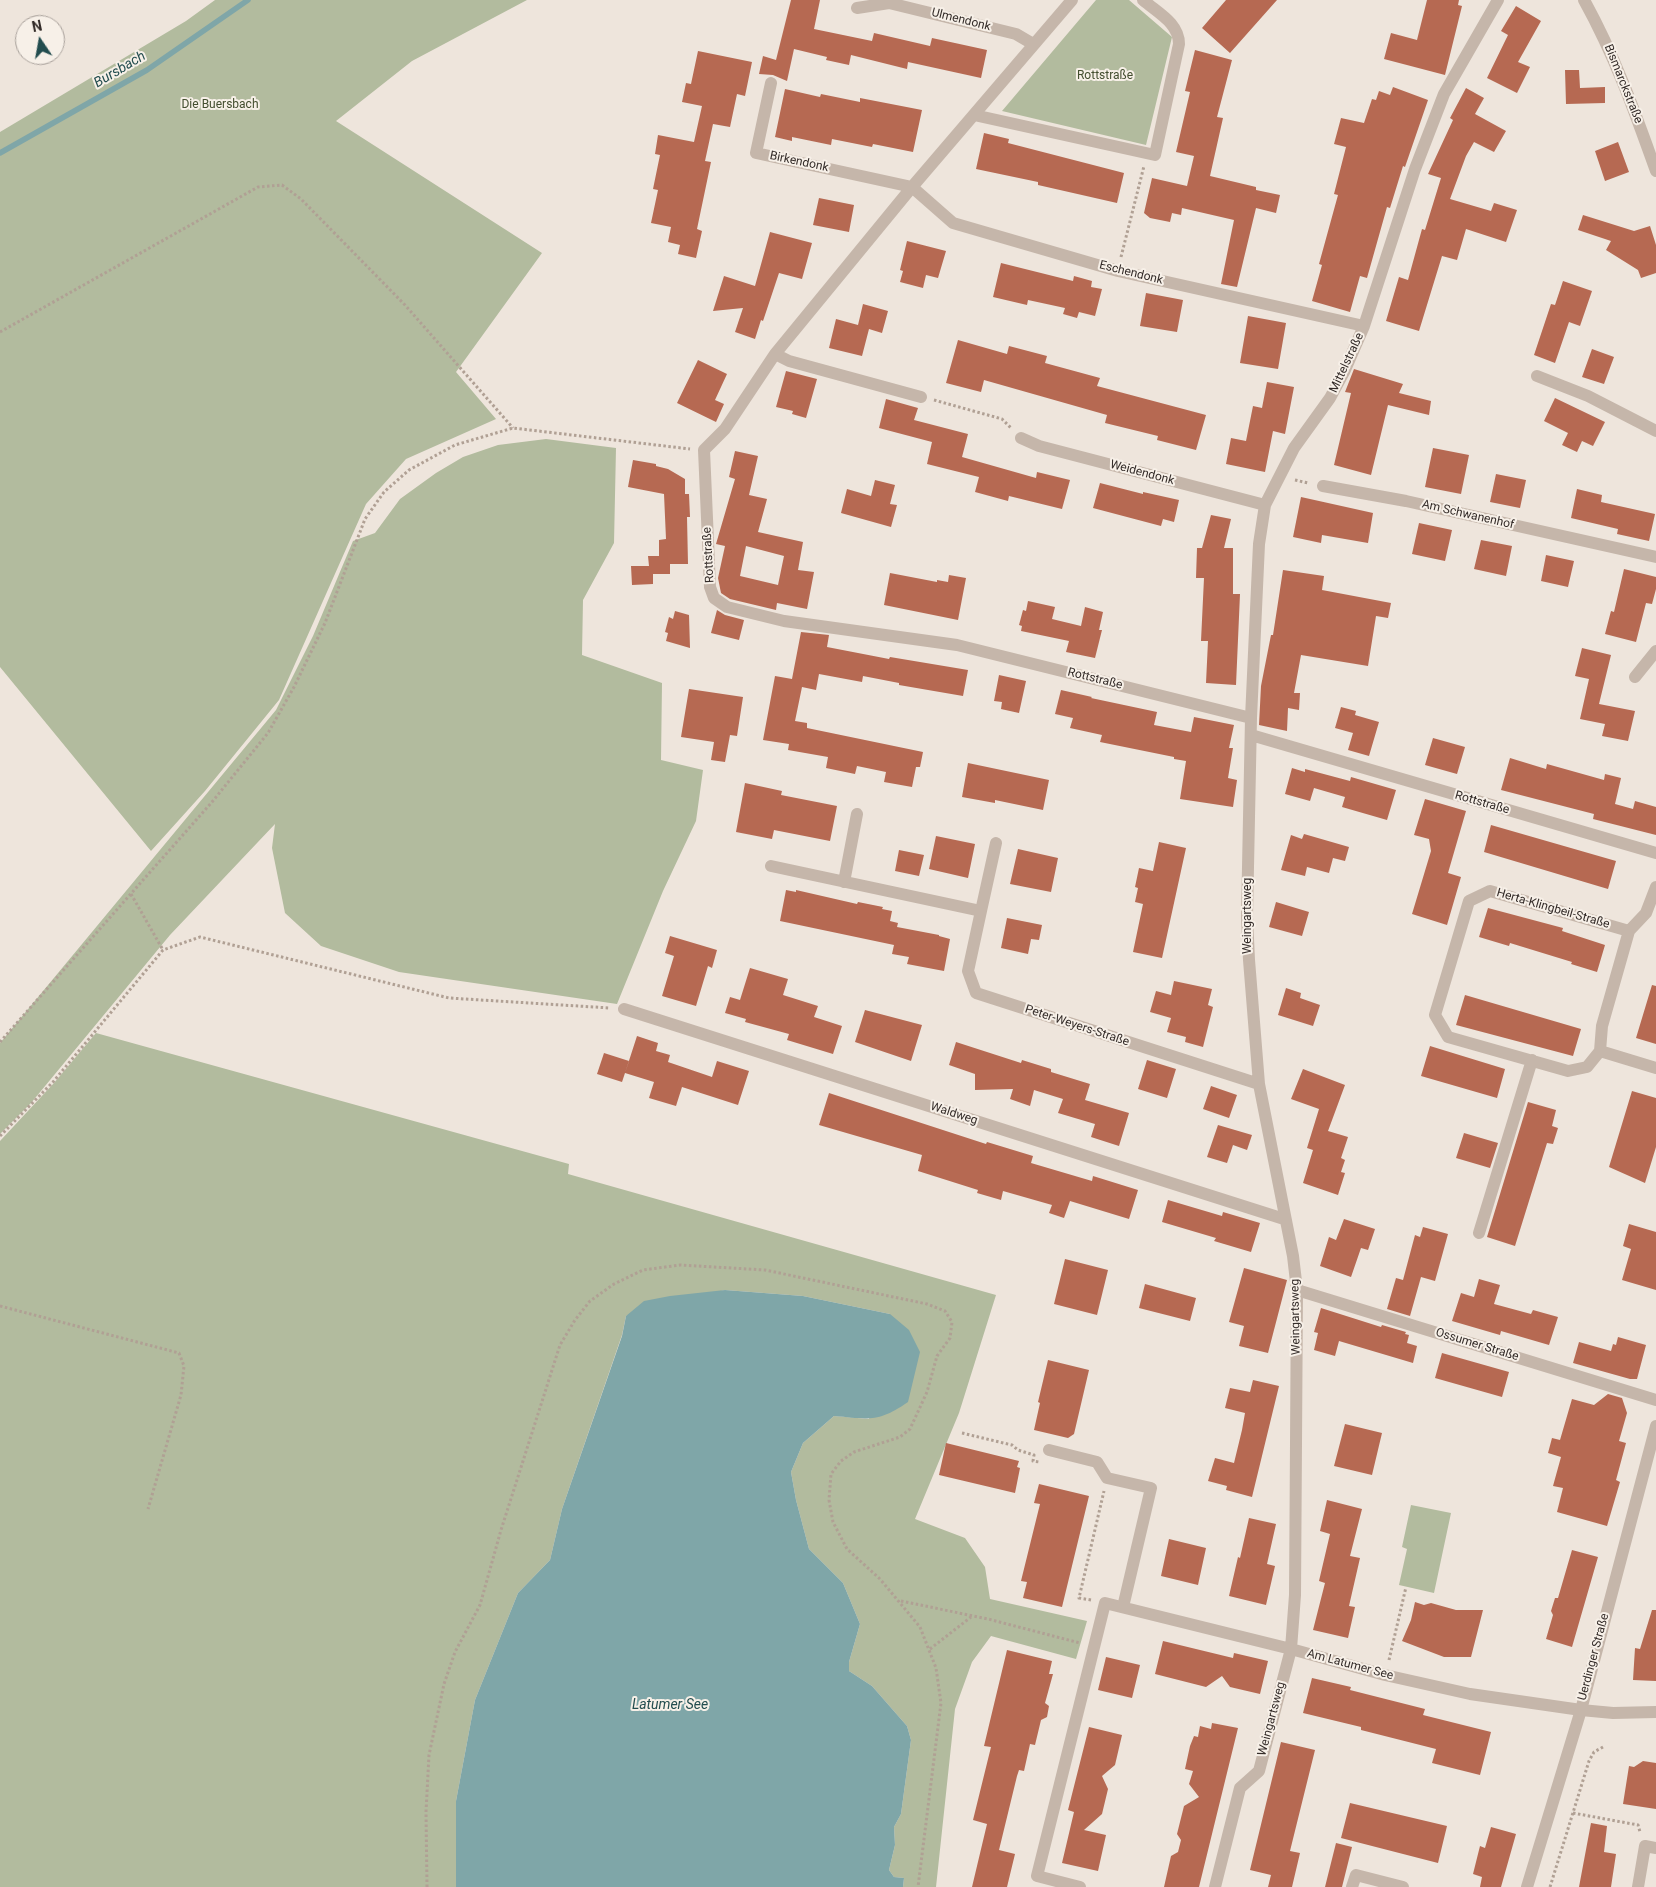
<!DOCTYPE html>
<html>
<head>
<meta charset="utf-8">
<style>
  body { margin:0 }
  #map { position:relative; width:1656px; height:1887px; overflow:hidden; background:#eee5dc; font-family:Roboto,sans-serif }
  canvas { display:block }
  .north { position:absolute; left:15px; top:15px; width:50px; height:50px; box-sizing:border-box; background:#f7f0e8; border:1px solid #a9a19b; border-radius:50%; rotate:348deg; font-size:14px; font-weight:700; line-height:20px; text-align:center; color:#332b28 }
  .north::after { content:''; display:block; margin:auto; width:18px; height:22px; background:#234d4f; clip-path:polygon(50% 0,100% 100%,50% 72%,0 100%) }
</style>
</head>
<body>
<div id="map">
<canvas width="1656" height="1887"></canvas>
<div class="north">N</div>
</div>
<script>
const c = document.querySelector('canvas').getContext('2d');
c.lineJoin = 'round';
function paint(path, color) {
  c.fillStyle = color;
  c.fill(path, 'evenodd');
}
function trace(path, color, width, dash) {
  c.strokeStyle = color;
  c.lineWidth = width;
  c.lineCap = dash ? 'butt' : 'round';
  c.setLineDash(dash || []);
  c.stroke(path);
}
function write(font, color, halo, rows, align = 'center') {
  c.font = font + ' Roboto,sans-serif';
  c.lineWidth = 4;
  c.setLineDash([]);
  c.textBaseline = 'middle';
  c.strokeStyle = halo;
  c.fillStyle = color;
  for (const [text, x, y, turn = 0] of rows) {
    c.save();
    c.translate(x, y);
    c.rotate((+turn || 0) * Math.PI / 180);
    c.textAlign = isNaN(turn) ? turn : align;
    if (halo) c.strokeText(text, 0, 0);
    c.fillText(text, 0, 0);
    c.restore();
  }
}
const green = new Path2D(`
  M215 0H527L412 61 336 121 542 253 456 372 496 419 406 459 366 504 279 700 205 791 151 851 0 667V132L186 21Z
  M1096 0H1129L1172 37 1146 145 1002 111Z
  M546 439 616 448 614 543 583 600 582 655 662 683 661 760 703 770 696 821 663 891 617 1004 399 972 321 946 285 913 272 848 275 824 170 935 31 1103 0 1134V1043L276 710 313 636 353 541 375 533 400 499 436 473 463 457 498 445Z
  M96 1033 569 1164 568 1174 996 1295 959 1413 915 1519 965 1538 985 1567 990 1599 1087 1621 1076 1659 991 1636 972 1662 955 1709 936 1887H903L904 1878 894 1877 889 1870 895 1845 894 1827 901 1814 911 1740 907 1726 872 1686 849 1671V1662L860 1624 843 1583 809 1549 796 1500 791 1472 803 1443 834 1416 869 1419 890 1314 803 1296 725 1290 626 1316 622 1335 562 1509 550 1560 518 1593 475 1700 456 1801V1887H0V1141L54 1083Z
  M1411 1505 1451 1513 1434 1593 1399 1585 1407 1549 1402 1547Z`);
const water = new Path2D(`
  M725 1290 803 1296 890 1314 909 1330 920 1352 908 1402C878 1423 868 1419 834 1416L803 1443 791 1472 796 1500 809 1549 843 1583 860 1624 849 1662V1671L872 1686 907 1726 911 1740 901 1814 894 1827 895 1845 889 1870 894 1877 904 1878 903 1887H456V1801L475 1700 518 1593 550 1560 562 1509 622 1336 626 1316 644 1301 670 1296Z`);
const stream = new Path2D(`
  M0 153 147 70 248 0`);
const building = new Path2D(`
  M791 0H820L814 29 872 41 874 33 930 46 932 38 987 50 981 78 908 62 907 69 851 55 849 65 826 60 827 57 794 49 787 81 773 75 759 74 763 56 776 60Z
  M1226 0H1277L1230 53 1202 28Z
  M1427 0H1459L1458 5 1462 6 1445 75 1384 59 1391 33 1417 40Z
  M1516 6 1541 21 1518 62 1530 67 1517 93 1487 78 1508 35 1501 31Z
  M1195 50 1232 60 1217 117 1223 118 1210 176 1256 187V190L1280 195 1276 213 1256 208 1237 287 1221 284 1234 220 1182 208 1181 215 1172 213 1170 222 1150 218 1144 213 1152 178 1187 186 1194 156 1176 152 1190 92 1185 91Z
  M698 51 752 62 745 96 737 94 730 127 713 124 705 161 711 162 697 229 702 231 696 258 678 254 680 245 668 242 671 227 651 223 658 190 653 189 660 155 655 154 658 135 694 142 702 106 682 102 686 83 691 84Z
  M1565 70H1579L1580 88 1605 87V103L1566 104Z
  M1393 87 1428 100 1405 167 1403 166 1390 208 1387 207 1367 278 1360 276 1350 312 1312 301 1322 265 1319 264 1338 195 1334 194 1346 147 1334 144 1341 118 1364 123 1372 99 1376 100 1379 91 1390 95Z
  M1466 88 1484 98 1475 114 1506 131 1494 152 1474 142 1466 156 1450 199 1491 211 1494 203 1517 210 1506 242 1466 229 1457 260 1442 256 1419 331 1386 321 1399 277 1408 280 1422 229 1425 230 1441 178 1428 174 1453 120 1450 118Z
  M785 89 820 97 821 94 860 102V98L922 110 913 152 873 144 872 147 832 139 831 145 792 137V141L775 137Z
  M984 133 1009 139 1008 143 1124 173 1117 203 1038 185V182L976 169Z
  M1618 142 1629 172 1605 181 1595 151Z
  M819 198 854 205 849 232 813 225Z
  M1583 215 1634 231 1650 226 1656 245V273L1641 278 1638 270 1606 250 1611 241 1578 230Z
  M770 232 812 243 802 279 779 273 763 321 761 320 755 339 735 332 743 308 713 311 724 276 755 286Z
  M907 241 946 251 938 278 926 275 923 288 900 282 903 271 900 270Z
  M1001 263 1073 281 1074 276 1092 281 1091 287 1102 289 1095 316 1079 312 1077 318 1063 314 1065 308 1028 300 1027 305 993 297Z
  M1563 281 1592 291 1580 326 1569 322 1555 363 1534 355 1551 304 1555 305Z
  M1146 293 1183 300 1177 332 1140 326Z
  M863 304 888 311 882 333 869 329 862 356 829 348 836 319 858 325Z
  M1248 316 1286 323 1278 369 1240 363Z
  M958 340 1007 354 1009 346 1047 356 1045 363 1100 378 1097 386 1206 415 1196 450 1157 440 1158 436 1105 423 1107 415 984 380 981 392 946 383Z
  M1592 349 1614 357 1604 384 1582 377Z
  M698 360 727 374 715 400 724 404 716 422 677 403Z
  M1354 369 1403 384 1399 393 1431 401 1429 415 1388 405 1371 475 1334 465 1351 393 1345 392Z
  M786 371 817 379 806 418 792 414 793 411 776 407Z
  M1267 382 1294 387 1285 434 1273 431 1265 472 1226 464 1231 438 1246 441 1253 406 1262 408Z
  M1555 398 1605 422 1593 446 1582 441 1577 452 1562 445 1568 433 1544 421Z
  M886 399 918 408 914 420 968 434 962 457 1036 478 1037 472 1070 480 1062 509 1009 496 1008 501 975 492 979 477 927 464 932 442 879 428Z
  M1433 448 1469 455 1461 494 1425 487Z
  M735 451 758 456 749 495 767 499 758 532 803 542 798 570 814 572 807 609 777 603 776 610 730 599 721 593 718 578 725 546 716 544 735 479 729 477ZM746 546 784 556 778 585 740 576Z
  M633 460 656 464V466L668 469 685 479V494H689L690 517H687L688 564H670V574H653V584L632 585 631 566H649L648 556H659V540L666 539 664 494 628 487Z
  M1496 474 1526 480 1520 508 1490 502Z
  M875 480 895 485 890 504 897 505 891 527 841 513 847 489 871 496Z
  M1100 483 1143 494V492L1179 500 1174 522 1163 519 1161 526 1093 508Z
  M1577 489 1602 495 1601 502 1655 514 1649 541 1617 534 1618 529 1571 518Z
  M1301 497 1373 513 1368 543 1322 535 1321 543 1293 537Z
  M1211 515 1231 519 1224 548H1233V594H1240L1236 685 1206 683 1208 641H1201L1204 578H1196L1197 548H1202Z
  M1419 523 1452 530 1445 561 1412 554Z
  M1481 540 1512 546 1506 576 1474 569Z
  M1546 555 1574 561 1568 587 1541 581Z
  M1624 569 1656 577V589L1652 604 1646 603 1636 642 1605 634 1611 611 1614 612Z
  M1283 570 1324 576 1322 590 1391 603 1388 618 1376 616 1368 666 1301 655 1294 693H1300L1299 710 1288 708 1287 731 1259 725 1261 686 1271 635H1273Z
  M890 573 937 582V580L948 582 949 575 966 578 958 620 884 605Z
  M1028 601 1055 607 1052 619 1081 626 1085 607 1103 612 1099 630H1102L1095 658 1066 652 1069 641 1021 631 1022 626 1019 625 1023 610 1026 611Z
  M717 610 725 615 744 620 739 640 711 633Z
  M675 611 689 615 690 648 666 641 668 633 665 632 669 617 673 619Z
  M801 632 829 635 827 647 889 659 890 657 968 670 963 696 899 685V683L863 676 862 682 819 674 816 690 802 687 795 721 807 723V728L923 752 920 767H916L912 787 884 782 886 772 857 766 855 774 826 768 828 757 788 750 789 744 763 740 775 676 792 679Z
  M1582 648 1611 655 1599 704 1635 711 1628 741 1602 736 1605 724 1580 719 1589 679 1575 676Z
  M999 675 1026 681 1019 713 1001 709 1002 702 994 701Z
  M689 689 743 697 737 736 730 735 725 762 711 760 714 742 681 737Z
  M1061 690 1092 697 1091 698 1157 712 1154 725 1191 732 1194 717 1234 725 1229 748H1233L1228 778 1237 780 1233 807 1180 799 1186 761 1174 759V757L1100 742 1102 735 1070 728 1073 718 1055 714Z
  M1341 707 1356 711 1355 715 1379 722 1369 756 1348 750 1353 733 1335 728Z
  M1433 738 1465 747 1457 774 1425 765Z
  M1510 758 1546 769 1547 764 1604 780 1605 774 1621 778 1615 804 1633 809 1635 801 1656 807V835L1593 819 1594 814 1501 790Z
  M968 763 1049 780 1043 810 995 800V803L962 797Z
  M1292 768 1305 772V769L1350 781 1351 777 1396 790 1387 820 1342 807 1345 797 1314 788 1310 801 1285 794Z
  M745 783 782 791 781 795 837 806 830 841 774 830 772 839 736 832Z
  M1425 799 1466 811 1448 873 1461 877 1447 925 1412 914 1431 851 1429 839 1414 835Z
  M1491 825 1616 861 1608 889 1484 852Z
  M1304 834 1349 847 1345 861 1333 858 1329 873 1307 867 1305 876 1281 870 1291 835 1302 839Z
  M936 836 975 844 968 878 929 869Z
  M1159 842 1186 848 1162 958 1133 952 1143 904 1135 902 1138 888 1135 887 1139 868 1153 871Z
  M1018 849 1058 858 1051 892 1010 884Z
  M899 850 924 855 919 876 895 871Z
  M786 890 796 892V890L857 904 858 902 883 907 882 909 892 911 890 921 898 923 897 927 939 935V936L950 939 944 971 907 964 909 957 892 954 894 945 780 921Z
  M1276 902 1309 912 1302 936 1269 927Z
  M1488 908 1563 928 1562 931 1605 945 1597 972 1571 964 1572 962 1510 943 1509 946 1479 937Z
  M1007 918 1042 925 1039 940 1031 939 1028 954 1001 948Z
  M670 936 717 950 712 968 708 966 696 1006 662 996 674 956 665 953Z
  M750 968 788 979 783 995 818 1006 814 1017 842 1026 833 1054 787 1040 789 1034 745 1022 746 1019 725 1013 730 997 740 1000Z
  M1174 981 1212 989 1208 1005 1213 1007 1203 1047 1185 1042 1186 1037 1167 1032 1171 1018 1150 1012 1156 991 1171 995Z
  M1652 985 1656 986V1044L1636 1038Z
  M1286 988 1301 993 1300 998 1320 1005 1313 1026 1278 1015Z
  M1465 995 1581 1029 1573 1056 1456 1025Z
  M865 1010 922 1025 911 1061 855 1042Z
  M637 1036 658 1043 656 1051 670 1055 668 1062 712 1077 717 1061 749 1071 738 1105 682 1087 676 1106 649 1098 654 1082 625 1073Z
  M956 1042 1021 1063 1022 1060 1051 1069V1072L1090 1084 1085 1100 1129 1113 1119 1146 1091 1137 1095 1124 1058 1113 1063 1099 1034 1090 1030 1106 1010 1099 1013 1089 975 1090V1074L949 1065Z
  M1430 1046 1505 1069 1497 1098 1421 1076Z
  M604 1053 629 1061 622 1082 597 1074Z
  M1147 1060 1176 1069 1167 1098 1138 1089Z
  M1303 1069 1345 1085 1328 1131 1348 1137 1341 1158 1345 1160 1341 1172 1345 1173 1338 1195 1303 1183 1313 1150 1307 1148 1319 1109 1291 1099Z
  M1211 1086 1237 1095 1229 1118 1203 1109Z
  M1632 1091 1656 1098V1147L1645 1183 1609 1167Z
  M829 1093 986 1144 987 1142 1033 1156 1031 1163 1092 1181 1093 1176 1138 1190 1129 1219 1070 1201 1064 1218 1049 1213 1052 1205 1003 1191 1001 1200 977 1193 978 1190 918 1171 922 1155 819 1125Z
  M1528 1102 1556 1110 1552 1126 1558 1128 1553 1144 1547 1143 1515 1246 1487 1237Z
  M1218 1125 1252 1135 1247 1150 1233 1145 1227 1163 1207 1157Z
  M1464 1133 1498 1143 1490 1168 1456 1158Z
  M1168 1200 1222 1216 1223 1212 1260 1223 1251 1252 1214 1241 1216 1238 1162 1222Z
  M1344 1219 1375 1229 1368 1250 1361 1248 1351 1277 1320 1266 1329 1237 1336 1240Z
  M1629 1224 1656 1232V1290L1622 1280 1631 1249 1623 1246Z
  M1423 1227 1448 1234 1435 1281 1421 1277 1410 1316 1387 1309 1396 1278 1403 1280 1415 1235 1420 1237Z
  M1065 1259 1108 1270 1097 1315 1054 1304Z
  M1244 1268 1287 1280 1268 1353 1239 1346 1244 1326 1229 1322Z
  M1479 1279 1500 1285 1494 1304 1531 1314 1533 1310 1558 1317 1549 1345 1501 1331 1500 1335 1452 1321 1461 1293 1474 1297Z
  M1145 1284 1196 1298 1190 1321 1139 1308Z
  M1321 1308 1381 1327 1382 1325 1406 1332 1405 1334 1409 1335 1407 1343 1417 1346 1413 1363 1339 1341 1335 1356 1314 1350 1318 1333 1314 1332Z
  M1618 1337 1646 1345 1637 1379H1630L1573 1363 1579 1342 1611 1351 1613 1344 1616 1345Z
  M1442 1353 1509 1372 1502 1397 1435 1378Z
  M1048 1360 1089 1370 1074 1434 1068 1438 1034 1430 1040 1403 1038 1402Z
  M1253 1380 1279 1386 1252 1497 1226 1490 1227 1486 1208 1481 1215 1458 1234 1463 1242 1430 1245 1413 1225 1408 1230 1388 1250 1392Z
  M1608 1394 1622 1398 1627 1413 1619 1441 1626 1443 1616 1480 1620 1482 1607 1526 1557 1512 1563 1488 1553 1486 1561 1457 1548 1453 1552 1438 1560 1440 1572 1399 1594 1405Z
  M1345 1424 1382 1433 1372 1475 1334 1466Z
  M946 1443 1019 1461 1017 1467 1020 1468 1015 1493 939 1475Z
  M1039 1484 1089 1496 1062 1607 1023 1598 1027 1582 1021 1581 1040 1504 1034 1503Z
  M1327 1500 1362 1509 1350 1556 1360 1558 1349 1606 1355 1607 1348 1638 1313 1630 1325 1583 1319 1581 1330 1534 1320 1531Z
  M1249 1518 1276 1524 1267 1564 1275 1566 1266 1605 1229 1596 1238 1557 1240 1558Z
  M1169 1539 1206 1548 1198 1585 1161 1576Z
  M1572 1550 1598 1557 1572 1647 1546 1639 1553 1615 1551 1611 1555 1598H1558Z
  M1415 1602 1424 1605 1431 1603 1456 1610H1483L1471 1657H1444L1402 1641 1411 1620Z
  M1652 1610H1656V1681L1633 1680 1635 1648 1640 1649Z
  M1163 1641 1233 1658 1234 1653 1268 1661 1260 1694 1230 1687 1222 1676 1206 1687 1155 1674Z
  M1007 1650 1052 1661 1049 1674H1053L1045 1703 1049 1706 1047 1717 1041 1720 1035 1745 1030 1744 1024 1771 1019 1770 1017 1776 999 1850 1015 1854 1007 1887H972L987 1824 973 1820 991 1747 984 1746Z
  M1106 1657 1140 1665 1132 1698 1098 1690Z
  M1312 1678 1351 1687 1350 1690 1425 1709 1423 1715 1491 1732 1480 1775 1432 1763 1436 1749 1361 1730V1727L1303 1713Z
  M1212 1723 1238 1728 1199 1887H1164L1171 1856 1178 1852 1181 1840 1177 1834 1184 1806 1199 1797 1189 1784 1193 1771 1185 1769 1190 1746 1194 1736 1198 1737 1200 1726 1211 1729Z
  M1089 1727 1122 1735 1115 1765 1102 1776 1108 1789 1102 1814 1084 1830 1106 1835 1098 1871 1062 1863 1074 1812 1068 1810Z
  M1281 1742 1315 1750 1290 1851 1300 1853 1292 1887H1268L1271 1875 1250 1870Z
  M1643 1761 1656 1763V1809L1623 1804 1629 1766 1634 1767Z
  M1350 1803 1447 1826 1438 1863 1341 1838Z
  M1591 1823 1607 1826 1604 1852 1616 1854 1611 1887H1579Z
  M1491 1827 1516 1834 1501 1887H1480L1482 1877 1473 1874 1480 1846 1485 1848Z
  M1336 1843 1352 1847 1342 1887H1325Z`);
const path = new Path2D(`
  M1121 257 1144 166
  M0 332 258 187 282 185 301 199 405 305 513 428
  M934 400 1002 419 1011 428
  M1295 480 1308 483
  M131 894 163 950
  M0 1042 212 802 268 733 294 687 325 623 365 519 384 492 409 470 455 445 513 428 690 449
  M0 1136 53 1082 163 950 200 937 449 998 610 1008
  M0 1306 179 1353 184 1366 181 1395 148 1509
  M962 1433 1012 1445 1018 1450 1034 1455 1033 1461 1039 1462
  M1091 1600 1079 1598 1104 1491
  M901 1601 988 1619 1080 1643
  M930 1649 971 1617
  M1389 1660 1406 1587
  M1573 1813 1638 1825 1640 1832
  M427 1887 426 1812 429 1755 444 1684 455 1652 480 1605 501 1530 560 1345 575 1320 590 1301 614 1284 643 1270 680 1265 765 1270 927 1304 945 1311 952 1322 950 1338 937 1356 927 1392 910 1429 900 1437 854 1452 841 1461 831 1474 829 1500 833 1522 847 1549 880 1579 920 1627 936 1668 941 1703 918 1887
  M1550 1887 1589 1761 1594 1752 1603 1747`);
const minor = new Path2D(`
  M1072 0 912 187 775 354 725 429 704 450 710 587 714 598 727 607 784 621 957 645 1251 718
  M1584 0C1614 54 1635 112 1656 171
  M857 8 889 3 1016 34 1033 44
  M771 83 756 153 912 187 953 223 1118 271 1364 326
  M974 115 1155 155 1179 44C1179 23 1158 13 1143 0
  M775 354 789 361 921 397
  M1537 376 1588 396 1656 431
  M1021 438 1039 446 1265 505
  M1323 486 1406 501 1656 557
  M1635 677 1656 651
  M1251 735 1656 853
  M771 866 981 911 968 971 976 993 1259 1084
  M844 882 857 814
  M1656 887 1646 913 1629 931 1602 1026 1600 1051 1656 1068
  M981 911 996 843
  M624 1009 1284 1219
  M1600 1051 1587 1067 1568 1071 1448 1037 1435 1015 1469 901 1490 891 1629 931
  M1479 1233 1532 1060
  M1297 1290 1656 1400
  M1049 1450 1097 1462 1107 1478 1151 1488 1123 1607
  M1080 1887 1037 1876 1105 1603 1291 1649 1385 1675 1470 1694 1581 1710 1613 1713 1656 1712
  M1215 1887 1240 1788 1259 1771 1291 1649 1295 1595 1297 1290 1293 1256 1259 1084 1249 960 1247 917 1251 718 1259 544 1265 505 1294 448 1330 398 1344 372 1364 326 1415 169 1444 94 1498 0
  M1352 1887 1356 1875 1403 1887
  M1527 1887 1581 1710 1656 1426
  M1638 1887 1645 1846 1656 1848`);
const streetNames = [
  ["Ulmendonk",961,20,14],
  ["Bismarckstraße",1623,84,68],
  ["Birkendonk",799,162,12],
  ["Eschendonk",1131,273,14],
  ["Mittelstraße",1347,363,-65],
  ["Weidendonk",1142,473,15],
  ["Am Schwanenhof",1468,515,13],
  ["Rottstraße",709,555,-93],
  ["Rottstraße",1095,679,14],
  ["Rottstraße",1482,803,16],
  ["Herta-Klingbeil-Straße",1553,909,16],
  ["Weingartsweg",1248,916,-90],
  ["Peter-Weyers-Straße",1077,1026,18],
  ["Waldweg",954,1114,18],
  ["Weingartsweg",1296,1317,-91],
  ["Ossumer Straße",1477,1345,17],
  ["Uerdinger Straße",1594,1657,-75],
  ["Am Latumer See",1350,1665,15],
  ["Weingartsweg",1272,1719,-75]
];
const parkNames = [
  ["Rottstraße",1105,76],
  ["Die Buersbach",220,105]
];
const waterNames = [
  ["Bursbach",120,70,-31],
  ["Latumer See",670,1705]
];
paint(green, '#b2bb9e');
paint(water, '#7fa6a8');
trace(stream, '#7fa6a8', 5.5);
paint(building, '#b66952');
trace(path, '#b0a094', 3, [2.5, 2.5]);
trace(minor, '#c5b6aa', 12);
write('12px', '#332b28', '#f7f0e8', streetNames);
write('12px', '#434e2f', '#f7f0e8', parkNames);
write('italic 14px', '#234d4f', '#f7f0e8', waterNames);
</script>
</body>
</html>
